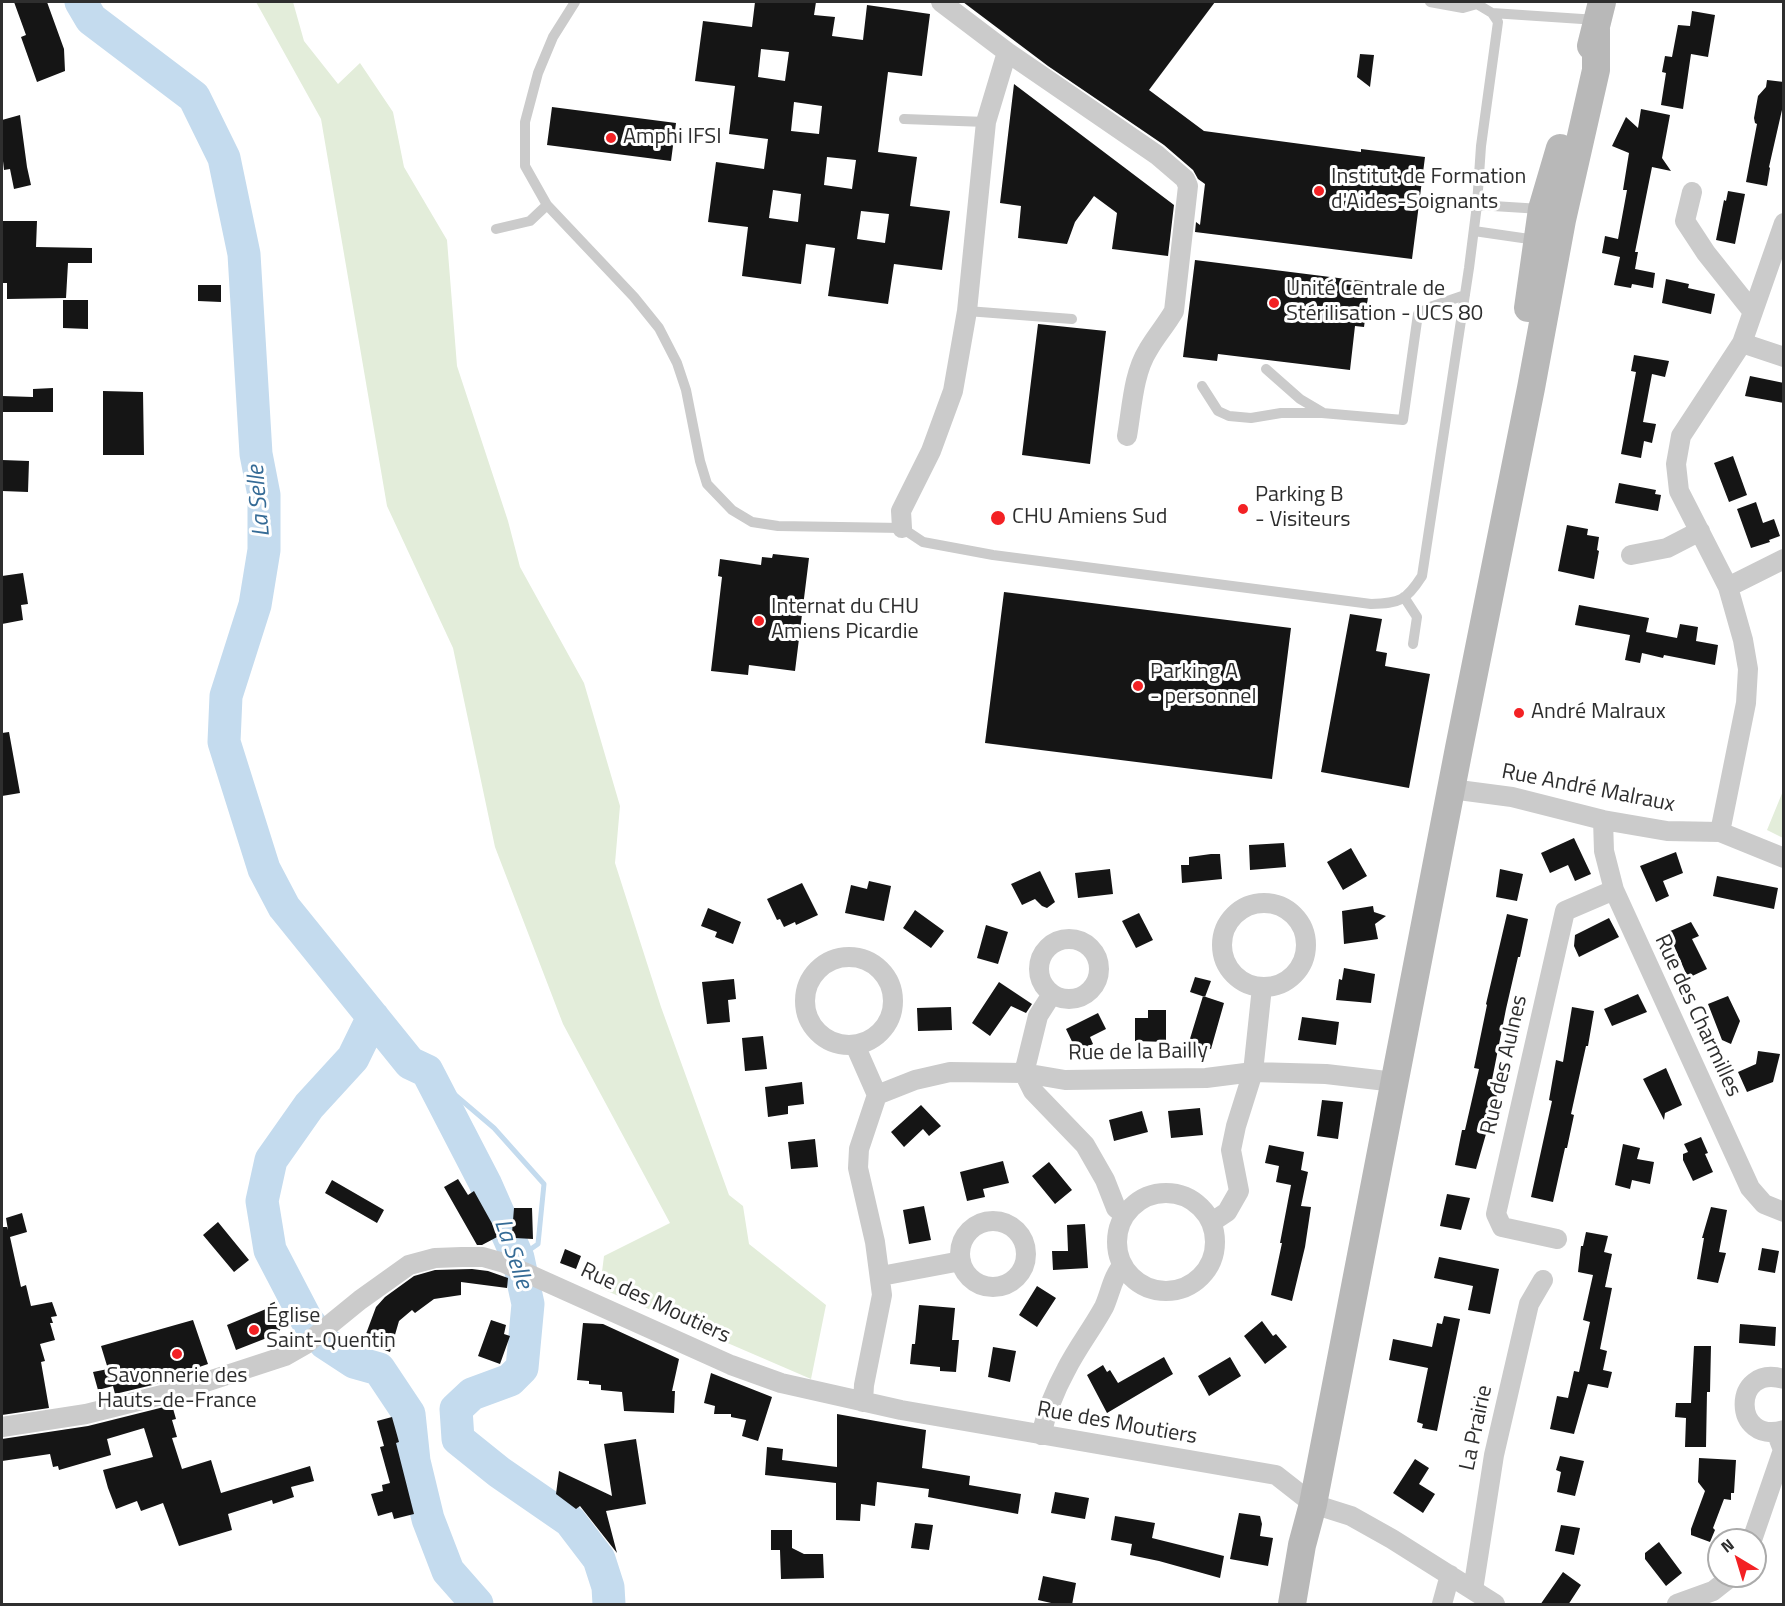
<!DOCTYPE html>
<html>
<head>
<meta charset="utf-8">
<style>
  body { margin:0 }
  #map { position:relative; width:1785px; height:1606px; overflow:hidden; background:#fff; font-family:"Titillium Web",sans-serif }
  canvas { display:block }
  .frame { position:absolute; inset:0; border:3px solid #2e2e2e; pointer-events:none }
  .north { position:absolute; left:1707px; top:1528px; width:60px; height:60px; box-sizing:border-box; background:#fff; border:2px solid #ababab; border-radius:50%; rotate:322deg; font-size:16px; font-weight:700; line-height:24px; text-align:center; color:#2e2e2e }
  .north::after { content:''; display:block; margin:auto; width:21px; height:27px; background:#f32124; clip-path:polygon(50% 0,100% 100%,50% 72%,0 100%) }
</style>
</head>
<body>
<div id="map">
<canvas width="1785" height="1606"></canvas>
<div class="frame"></div>
<div class="north">N</div>
</div>
<script>
const c = document.querySelector('canvas').getContext('2d');
c.lineJoin = 'round';
function paint(path, color) {
  c.fillStyle = color;
  c.fill(path, 'evenodd');
}
function trace(path, color, width, dash) {
  c.strokeStyle = color;
  c.lineWidth = width;
  c.lineCap = dash ? 'butt' : 'round';
  c.setLineDash(dash || []);
  c.stroke(path);
}
function write(font, color, halo, rows, align = 'center') {
  c.font = font + ' "Titillium Web",sans-serif';
  c.lineWidth = 6;
  c.setLineDash([]);
  c.textBaseline = 'middle';
  c.strokeStyle = halo;
  c.fillStyle = color;
  for (const [text, x, y, turn = 0] of rows) {
    c.save();
    c.translate(x, y);
    c.rotate((+turn || 0) * Math.PI / 180);
    c.textAlign = isNaN(turn) ? turn : align;
    if (halo) c.strokeText(text, 0, 0);
    c.fillText(text, 0, 0);
    c.restore();
  }
}
const green = new Path2D(`
  M256 2H293L304 41 338 84 360 63 393 112 404 167 447 240 457 366 508 521 520 567 584 683 620 806 615 863 661 1007 729 1195 743 1206 749 1244 826 1305 811 1379 600 1288 604 1256 670 1223 563 1024 495 847 453 648 387 506 321 119Z
  M1783 791V838L1767 830Z`);
const stream = new Path2D(`
  M427 1071 494 1128 544 1184 538 1244 518 1258`);
const river = new Path2D(`
  M81 2 91 19 194 97 224 158 244 254 256 454 264 495V550L255 605 226 696 224 742 264 869 284 907 410 1063 427 1071 485 1183 518 1258 528 1304 522 1368 510 1380 472 1394 456 1409 458 1439 499 1472 570 1521 599 1559 608 1587 609 1604
  M373 1017 353 1058 309 1106 271 1160 262 1201 270 1250 306 1319 325 1343 354 1362 379 1369 409 1414 414 1461 428 1519 448 1571 477 1604`);
const building = new Path2D(`
  M14 2H47L64 49 65 71 37 82 21 37 26 35Z
  M755 2H816L814 15 835 17 832 36 863 40 867 5 930 14 922 76 888 72 878 152 917 157 910 206 950 211 942 270 894 264 888 304 828 296 835 248 806 244 801 284 742 276 748 227 708 222 716 162 764 169 768 139 729 134 735 86 695 81 703 21 752 27ZM761 49 789 52 785 81 758 77ZM794 102 822 106 819 134 791 131ZM827 157 856 160 852 189 824 185ZM773 190 801 194 798 222 769 218ZM861 211 889 214 885 243 857 239Z
  M963 2H1215L1149 90 1204 131 1361 152V149L1425 157 1412 259 1195 232 1196 222 1200 225 1205 184 1198 179 1193 170 1164 145 1048 66Z
  M1692 11 1715 15 1708 57 1691 54 1683 109 1661 105 1666 73 1662 72 1665 56 1672 57 1678 25 1690 26Z
  M1360 54 1374 55 1370 87 1357 77Z
  M1767 80 1784 82V101L1769 167 1770 168 1767 186 1746 182 1757 124 1755 123 1754 118 1758 96 1766 87Z
  M1014 84 1174 205 1168 256 1112 249 1117 213 1094 196 1075 222 1067 244 1018 238 1021 206 1000 203Z
  M552 107 676 123 671 161 547 145Z
  M1641 109 1670 115 1662 158 1671 171 1652 167 1635 252H1638L1635 269 1655 273 1653 288 1632 284 1631 288 1614 285 1620 257 1602 253 1605 236 1618 239 1627 190H1623L1629 153 1612 146 1626 117 1638 128Z
  M20 115 27 167 31 185 14 189 10 169 4 170 2 152V120Z
  M1728 191 1745 194 1735 244 1716 240 1724 200 1726 201Z
  M2 221H37L36 247 92 248V263H68L66 298 7 299V283H2Z
  M1195 260 1370 282 1364 327 1355 326 1350 370 1218 354 1217 361 1183 357Z
  M1666 279 1689 284 1688 288 1715 294 1711 314 1662 303Z
  M198 285H221V302L198 301Z
  M63 300H88V329L63 328Z
  M1038 324 1106 331 1090 464 1022 455Z
  M1634 355 1669 361 1665 377 1652 374 1643 422 1656 424 1652 443 1644 441 1641 458 1621 454 1636 372 1631 371Z
  M1750 376 1784 383V403L1745 396Z
  M53 388V412H2V396L33 397V389Z
  M103 391 143 392 144 455H103Z
  M1733 456 1747 495 1729 502 1714 463Z
  M2 460 29 461 28 492 2 491Z
  M1619 483 1656 490 1655 494 1661 495 1658 511 1615 503Z
  M1756 502 1763 523 1774 519 1780 536 1769 540 1770 542 1751 548 1737 509Z
  M1567 525 1588 529 1587 535 1599 537 1597 550 1599 551 1594 579 1558 571Z
  M773 554 809 558 795 671 749 665 748 675 711 671 722 577 718 576 720 559 761 565 762 557 772 558Z
  M23 573 28 604 21 605 23 620 2 624V576Z
  M1004 592 1291 628 1272 779 985 743Z
  M1579 605 1649 618 1646 632 1677 638 1680 624 1698 627 1696 641 1718 645 1715 665 1664 655 1663 658 1642 653 1640 663 1625 660 1630 635 1575 625Z
  M1350 614 1382 619 1376 651 1387 653 1385 666 1430 674 1409 788 1321 772Z
  M9 732 20 793 2 796V733Z
  M1574 838 1591 874 1575 881 1568 865 1550 873 1541 853Z
  M1284 843 1286 867 1250 870 1249 845Z
  M1351 848 1367 876 1343 890 1327 862Z
  M1676 852 1683 873 1663 881 1669 896 1656 902 1640 866Z
  M1211 854H1220L1222 879 1182 883 1181 865H1189V857Z
  M1110 869 1113 894 1078 898 1075 873Z
  M1500 869 1523 874 1517 901 1496 897Z
  M1040 871 1055 902 1047 908 1042 906 1035 899 1022 905 1011 884Z
  M1717 876 1778 888 1774 909 1713 896Z
  M869 881 891 886 884 921 845 913 851 885 867 889Z
  M802 883 818 915 796 925 795 922 784 927 780 919 777 920 767 899Z
  M1373 906 1374 912 1386 916 1375 924 1378 939 1344 944 1342 911Z
  M708 908 741 922 733 944 715 937 717 932 701 926Z
  M915 910 944 931 931 948 903 928Z
  M1139 913 1153 940 1136 948 1122 921Z
  M1507 914 1528 919 1520 957H1518L1506 1009 1490 1090 1498 1092 1476 1169 1455 1165 1462 1130H1465L1479 1069 1474 1068 1487 1005 1486 1004Z
  M1609 918 1619 937 1579 957 1574 946 1575 935Z
  M1691 922 1699 936 1692 939 1707 969 1688 978 1668 932Z
  M986 925 1008 932 998 964 977 958Z
  M1344 968 1375 974 1371 1003 1336 1000 1339 979 1342 980Z
  M1195 977 1211 981 1205 997 1190 992Z
  M734 979 736 999 728 1000 730 1022 707 1024 702 982Z
  M999 982 1032 1004 1026 1013 1011 1006 990 1036 972 1023Z
  M1638 994 1647 1012 1612 1026 1604 1009Z
  M1203 996 1224 1003 1211 1049 1189 1042Z
  M1728 996 1740 1021 1731 1044 1722 1040 1708 1004Z
  M951 1007 952 1030 918 1031 917 1008Z
  M1572 1007 1594 1011 1588 1046H1586L1571 1114 1574 1115 1567 1148H1565L1553 1202 1531 1197 1552 1101 1549 1100 1556 1060 1563 1062Z
  M1148 1010H1166V1042L1135 1041V1018H1148Z
  M1098 1013 1106 1029 1090 1037 1093 1044 1077 1052 1066 1029Z
  M1302 1017 1339 1022 1336 1045 1298 1040Z
  M763 1036 767 1069 745 1071 742 1038Z
  M1758 1051 1780 1054 1773 1082 1747 1092 1738 1072 1756 1064Z
  M1666 1068 1682 1105 1665 1113 1664 1120 1643 1079Z
  M802 1082 804 1104 788 1106V1114L768 1117 765 1087Z
  M1322 1100 1343 1102 1338 1139 1317 1136Z
  M921 1105 941 1126 929 1136 923 1129 904 1147 891 1132Z
  M1200 1108 1203 1135 1171 1138 1168 1111Z
  M1142 1111 1148 1132 1114 1141 1109 1120Z
  M1701 1137 1708 1153 1705 1154 1713 1172 1693 1181 1683 1160V1154L1688 1152 1684 1144Z
  M815 1139 818 1167 791 1169 788 1142Z
  M1623 1144 1640 1148 1637 1159 1654 1162 1650 1184 1632 1180 1630 1189 1615 1185Z
  M1269 1145 1304 1152 1301 1170 1308 1172 1301 1206 1311 1207 1305 1247 1292 1301 1271 1295 1282 1243H1280L1291 1185 1276 1182 1279 1166 1265 1163Z
  M1003 1161 1009 1183 983 1189 985 1197 967 1201 960 1172Z
  M1049 1162 1072 1190 1055 1204 1032 1176Z
  M458 1179 468 1195 474 1191 499 1236 482 1245H477L444 1187Z
  M332 1180 384 1210 377 1223 325 1193Z
  M1447 1194 1470 1198 1461 1230 1440 1226Z
  M924 1206 931 1240 909 1244 903 1210Z
  M1711 1207 1727 1210 1719 1252 1726 1253 1718 1283 1697 1279 1704 1238H1702Z
  M514 1208H532L533 1239 515 1238 512 1233Z
  M22 1213 27 1232 10 1237 21 1287 26 1285 31 1306 52 1302 57 1316 51 1317 53 1323H50L55 1340 40 1344 45 1361 41 1362 49 1408 2 1415V1227H7L8 1230 6 1218Z
  M218 1222 249 1260 234 1272 203 1235Z
  M1085 1224 1088 1268 1053 1270 1052 1251H1068L1067 1225Z
  M1586 1232 1608 1236 1604 1252 1612 1254 1605 1287 1612 1288 1600 1349 1607 1351 1603 1370 1612 1372 1608 1388 1588 1384 1574 1434 1550 1429 1557 1396 1568 1398 1574 1371 1579 1372 1590 1322 1583 1320 1593 1275 1578 1272 1581 1246H1583Z
  M1762 1248 1779 1251 1775 1273 1758 1270Z
  M565 1249 581 1256 576 1269 560 1263Z
  M1439 1257 1499 1269 1490 1314 1468 1310 1473 1286 1434 1278Z
  M472 1269 488 1271 508 1278 507 1288 461 1282V1295L434 1299 415 1313 412 1310 399 1321 390 1352 363 1342 376 1307 385 1297 414 1276 435 1270Z
  M1037 1286 1056 1298 1037 1327 1019 1315Z
  M919 1305 955 1308 952 1340H959L956 1372 940 1371V1367L910 1364 912 1344H915Z
  M266 1309 291 1315 277 1334 236 1350 227 1325Z
  M1444 1316 1460 1319 1437 1431 1422 1428 1423 1424 1417 1422 1428 1368 1389 1360 1393 1339 1432 1347 1437 1323 1442 1324Z
  M193 1320 208 1364 164 1379 165 1382 115 1394 113 1386 98 1390 93 1372 108 1369 101 1346Z
  M491 1320 506 1325 504 1334 510 1336 500 1364 478 1356Z
  M1262 1321 1273 1336 1276 1334 1287 1347 1265 1364 1244 1336Z
  M583 1323 603 1324 679 1359 672 1391H675L674 1413 624 1411 622 1392 601 1390V1385L589 1384V1381L577 1380Z
  M1740 1324 1776 1327 1775 1346 1739 1343Z
  M1694 1346H1711L1710 1392H1707L1706 1447H1685L1686 1418 1675 1417 1676 1403H1691Z
  M993 1347 1016 1351 1010 1382 988 1377Z
  M1164 1357 1173 1374 1107 1413 1087 1375 1103 1365 1107 1372 1110 1370 1118 1383Z
  M1230 1357 1241 1376 1209 1396 1198 1376Z
  M711 1373 772 1397 758 1441 742 1436 746 1420 731 1417V1414H714L715 1406 704 1403Z
  M172 1405 176 1419 172 1420 177 1437 172 1438 182 1469 211 1460 221 1493 310 1466 314 1481 291 1487 294 1497 273 1504 272 1500 228 1514 232 1530 179 1546 163 1503 141 1511 137 1501 116 1509 108 1488 103 1470 153 1457 144 1428 107 1439 111 1455 59 1470 58 1466 53 1467 50 1454 2 1461V1439L88 1426Z
  M837 1414 926 1430 922 1468 970 1476 969 1485 1021 1494 1018 1514 928 1497 929 1489 877 1482 875 1506 861 1504 860 1521 836 1520V1483L765 1475 767 1447 783 1449 782 1460 837 1467Z
  M392 1417 399 1442 396 1443 414 1514 394 1519 392 1512 378 1516 371 1494 383 1491 382 1485 390 1483 380 1447 384 1446 377 1421Z
  M636 1439 646 1504 606 1511 617 1553 580 1506 576 1509 556 1494 559 1471 612 1496 604 1444Z
  M1560 1456 1584 1461 1575 1496 1557 1492 1561 1472 1556 1470Z
  M1699 1458 1736 1460 1734 1493H1731V1500L1724 1499 1713 1528 1715 1530 1710 1542 1691 1535V1529L1705 1491 1698 1482Z
  M1415 1459 1429 1468 1419 1484 1435 1494 1423 1513 1393 1493Z
  M1055 1492 1089 1498 1085 1519 1051 1513Z
  M1239 1513 1260 1516 1262 1524 1260 1536 1273 1538 1268 1566 1230 1559Z
  M1115 1516 1155 1523 1152 1538 1224 1556 1220 1578 1159 1561 1130 1555 1132 1544 1111 1540Z
  M915 1523 933 1525 929 1550 911 1548Z
  M1561 1525 1580 1528 1574 1555 1555 1551Z
  M771 1530H792V1548L804 1554H823L824 1578 781 1579 780 1550H771Z
  M1659 1542 1682 1573 1666 1586 1645 1559V1553Z
  M1563 1572 1581 1585 1568 1605H1540Z
  M1043 1576 1076 1583 1072 1605H1060L1038 1600Z`);
const lane = new Path2D(`
  M575 2 553 37 538 73 525 122V166L547 205 634 297 659 328 677 363 686 390 700 461 707 484 732 510 752 522 778 526 902 528 923 542 993 555 1371 604C1400 603 1406 601 1422 576L1469 268 1477 205 1481 146 1498 22 1492 13 1477 4 1478 2
  M1430 2 1463 8 1477 4
  M1492 13 1597 20
  M904 119 986 122
  M1477 205 1541 209
  M496 229 530 221 547 205
  M1474 231 1536 240
  M967 311 1072 319
  M1266 369 1300 399 1322 412
  M1202 386 1218 411 1229 416 1251 418 1281 413H1322L1403 420 1418 314 1430 307 1465 295
  M1404 597 1417 617 1413 644`);
const street = new Path2D(`
  M941 2 1007 52 1157 155 1185 179 1188 186 1174 311C1166 325 1156 336 1148 350 1133 374 1132 408 1127 436
  M1692 192 1685 221 1706 253 1753 312
  M1742 343 1784 357
  M902 528 901 511 931 451 953 391 967 311 986 122 1007 52
  M1631 555 1667 548 1700 531
  M1728 587 1784 559
  M1451 789 1512 797 1603 820 1667 831 1720 832 1784 858
  M1603 820 1604 851 1614 890 1750 1188 1764 1204 1784 1212
  M1720 832 1746 703 1748 669 1743 640 1728 587 1679 491 1676 464 1681 436 1742 343 1784 223
  M1222 945a42 42 0 1 1 84 0a42 42 0 1 1-84 0Z
  M1039 969a30 30 0 1 1 60 0a30 30 0 1 1-60 0Z
  M805 1001a44 44 0 1 1 88 0a44 44 0 1 1-88 0Z
  M1052 994 1038 1016 1024 1073 1033 1091 1085 1145 1105 1180 1116 1208 1125 1215
  M855 1045 877 1095
  M1117 1242a49 49 0 1 1 98 0a49 49 0 1 1-98 0Z
  M960 1254a33 33 0 1 1 66 0a33 33 0 1 1-66 0Z
  M1212 1222 1227 1212 1239 1191 1231 1150 1236 1126 1253 1072 1262 987
  M1557 1239 1502 1227 1496 1214 1565 911 1614 890
  M881 1276 961 1261
  M1784 1379C1731 1363 1732 1446 1784 1430
  M863 1402 864 1385 882 1295 875 1242 858 1168 859 1149 877 1095 915 1080 950 1072 1024 1073 1065 1080 1206 1078 1253 1072 1326 1074 1395 1082
  M2 1427 86 1414 178 1391 285 1356 306 1344 360 1300 409 1265 435 1258 462 1257H483L504 1263 731 1365 781 1383 901 1410 1276 1475 1313 1504 1351 1516 1392 1539 1495 1604
  M1041 1435C1046 1414 1055 1390 1066 1370 1077 1348 1092 1329 1104 1307 1110 1294 1113 1275 1123 1265
  M1752 1540 1783 1450 1776 1432
  M1473 1590 1494 1455 1529 1304 1543 1280
  M1442 1604 1450 1575
  M1677 1604 1713 1591 1732 1576`);
const secondary = new Path2D(`
  M1591 46 1602 2
  M1528 308 1542 209 1560 148
  M1292 1604 1302 1545 1313 1504 1459 748 1531 388 1562 220 1596 70V29`);
const markers = [
  [611,138,6,"#f32124"],
  [1319,191,6,"#f32124"],
  [1274,303,6,"#f32124"],
  [1243,509,6,"#f32124"],
  [998,518,8,"#f32124"],
  [759,621,6,"#f32124"],
  [1138,686,6,"#f32124"],
  [1519,713,6,"#f32124"],
  [254,1330,6,"#f32124"],
  [177,1354,6,"#f32124"]
];
const poiNames = [
  ["Amphi IFSI",623,138],
  ["Institut de Formation",1331,178],
  ["d'Aides-Soignants",1331,203],
  ["Unité Centrale de",1286,290],
  ["Stérilisation - UCS 80",1286,315],
  ["Parking B",1255,496],
  ["- Visiteurs",1255,521],
  ["CHU Amiens Sud",1012,518],
  ["Internat du CHU",771,608],
  ["Amiens Picardie",771,633],
  ["Parking A",1150,673],
  ["- personnel",1150,698],
  ["André Malraux",1531,713],
  ["Église",266,1317],
  ["Saint-Quentin",266,1342],
  ["Savonnerie des",177,1377,"center"],
  ["Hauts-de-France",177,1402,"center"]
];
const streetNames = [
  ["Rue André Malraux",1588,789,11],
  ["Rue des Charmilles",1697,1016,65],
  ["Rue de la Bailly",1138,1053,-1],
  ["Rue des Aulnes",1505,1065,-77],
  ["Rue des Moutiers",655,1304,25],
  ["Rue des Moutiers",1117,1424,10],
  ["La Prairie",1477,1428,-78]
];
const waterNames = [
  ["La Selle",260,501,-95],
  ["La Selle",512,1254,71]
];
paint(green, '#e3edda');
trace(stream, '#c4dbee', 5);
trace(river, '#c4dbee', 33);
paint(building, '#151515');
trace(lane, '#cbcbcb', 10);
trace(street, '#cbcbcb', 20);
trace(secondary, '#b8b8b8', 28);
for (const [x, y, r, color] of markers) {
  const dot = new Path2D();
  dot.arc(x, y, r, 0, 2 * Math.PI);
  c.fillStyle = color;
  c.fill(dot);
  trace(dot, '#fff', 2);
}
write('22px', '#2e2e2e', '#fff', poiNames, 'left');
write('22px', '#2e2e2e', '#fff', streetNames);
write('italic 24px', '#356b96', '#fff', waterNames);
</script>
</body>
</html>
